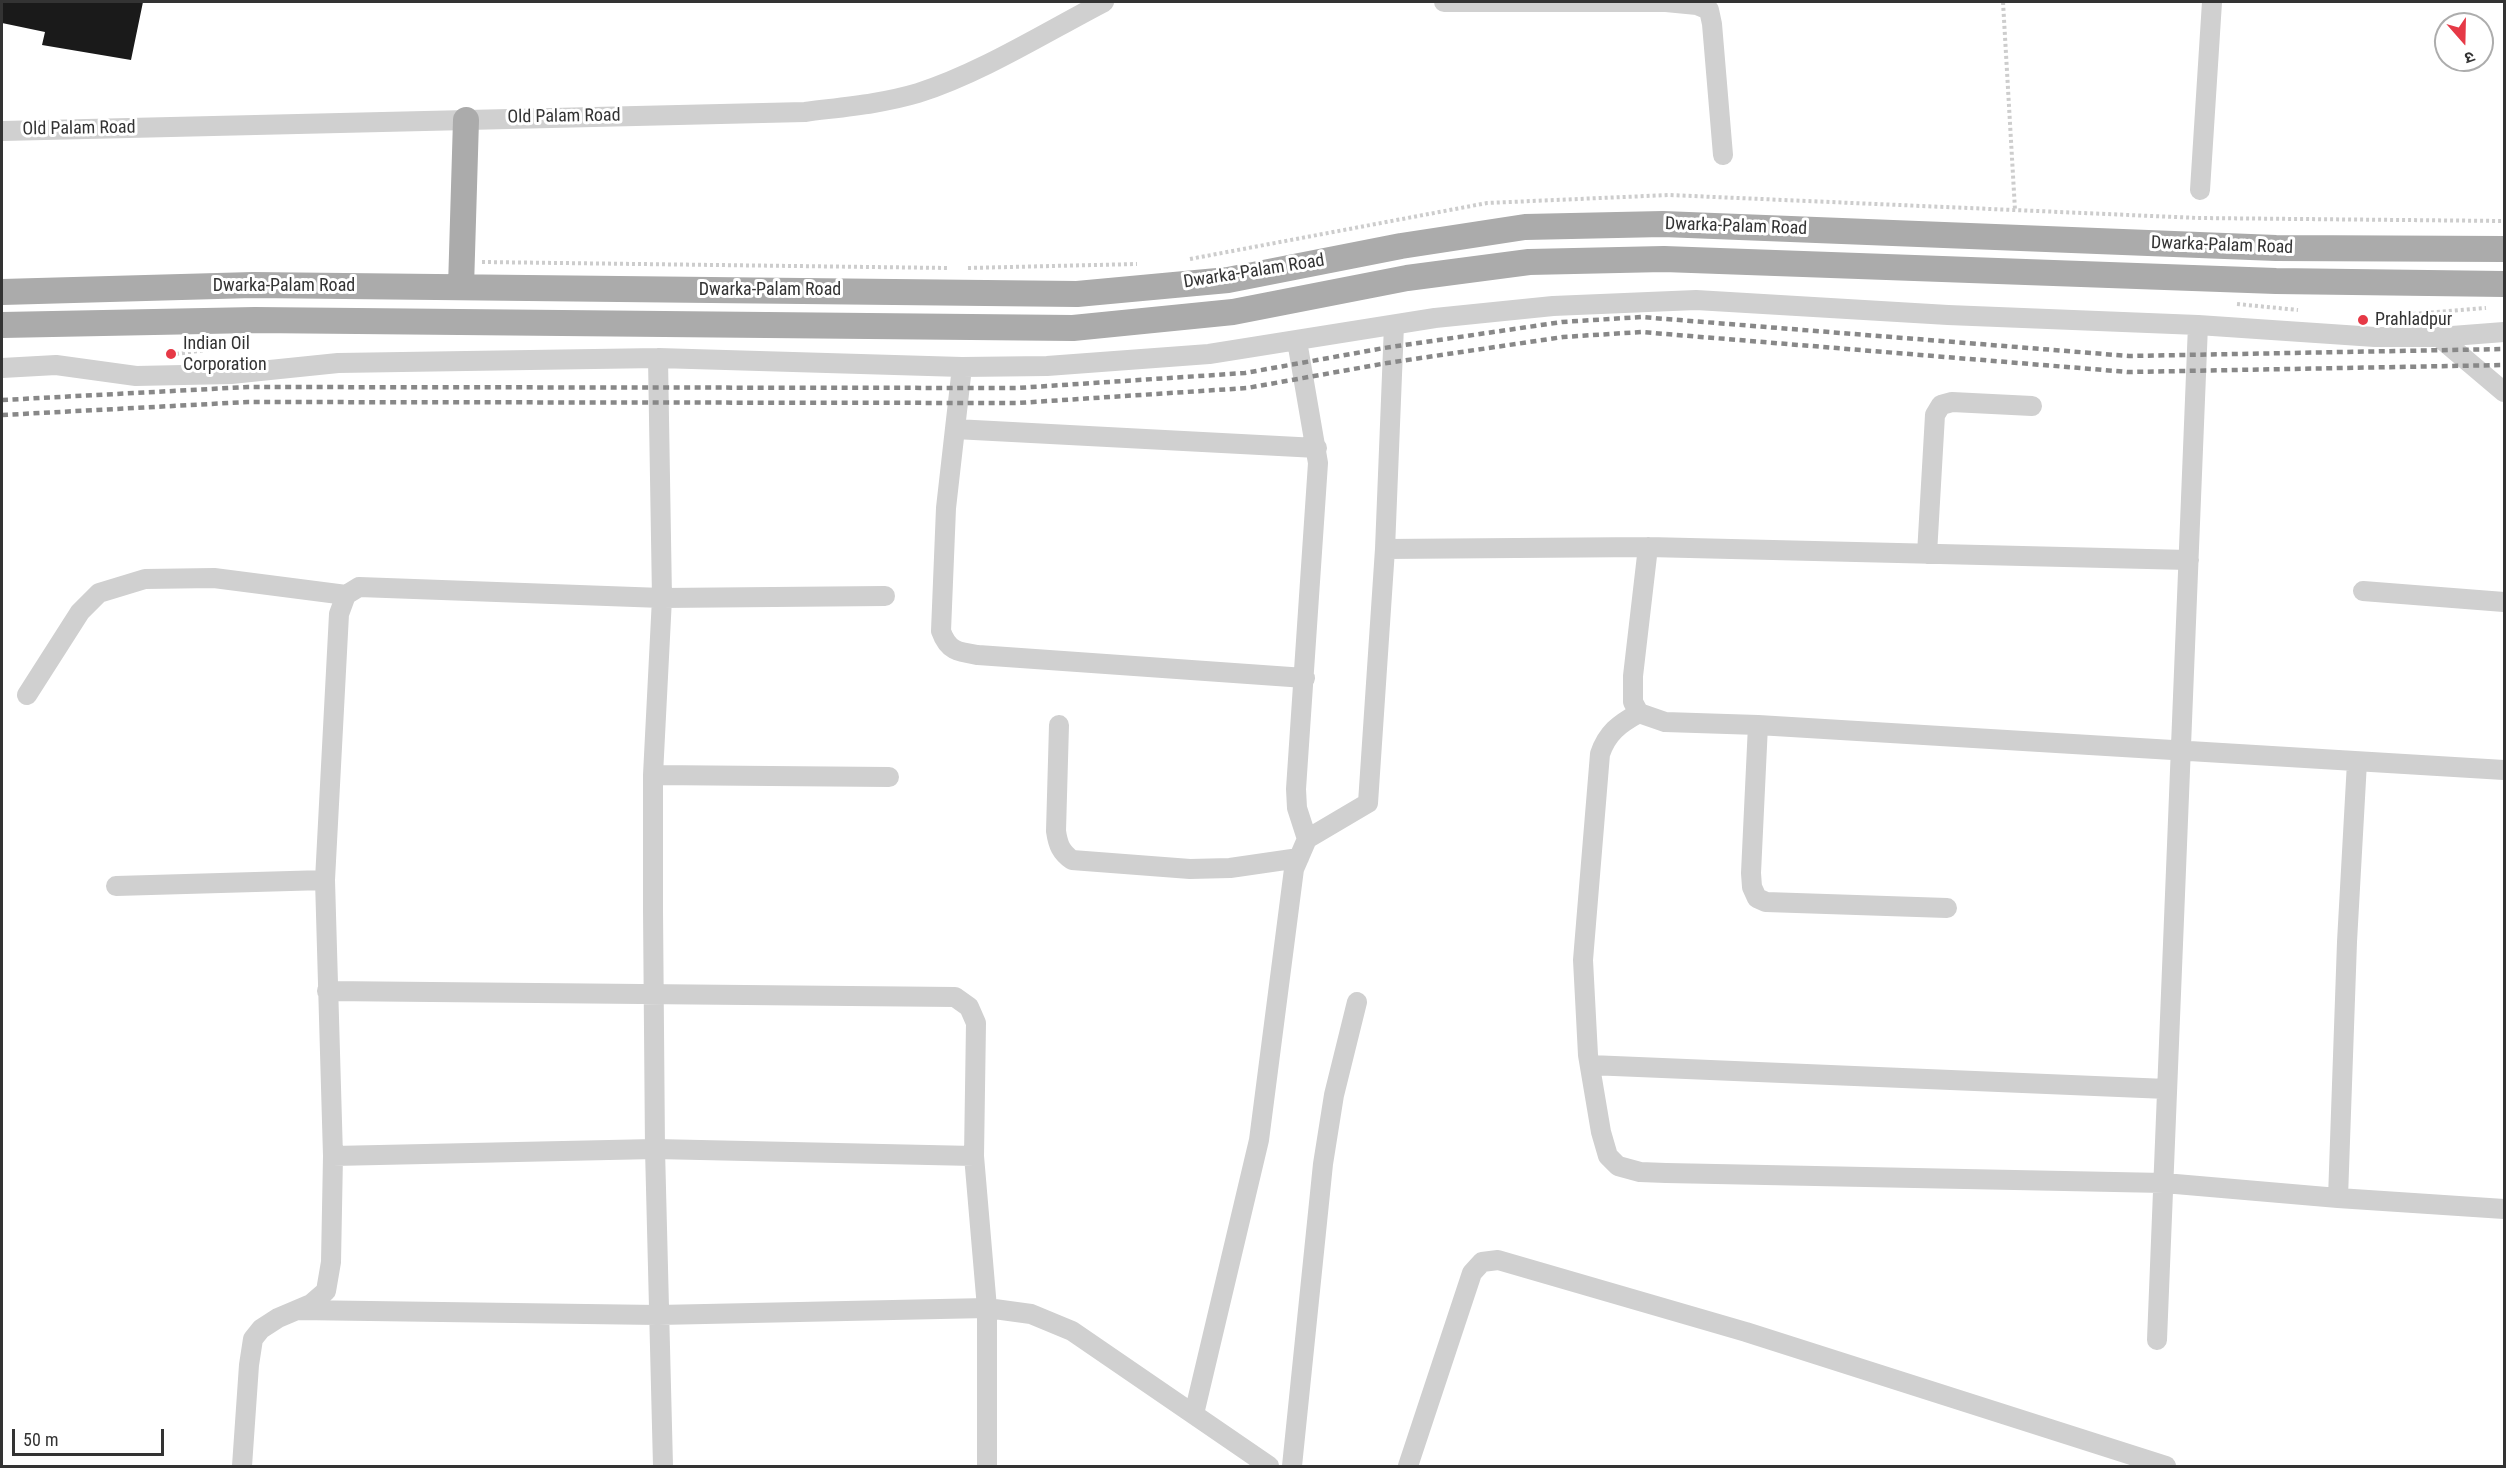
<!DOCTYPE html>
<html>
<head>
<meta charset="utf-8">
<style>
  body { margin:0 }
  #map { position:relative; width:2506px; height:1468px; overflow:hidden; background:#fff; font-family:"Roboto Condensed","Noto Sans Devanagari",sans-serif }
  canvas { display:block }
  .frame { position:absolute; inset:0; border:3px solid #333; pointer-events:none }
  .north { position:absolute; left:2434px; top:12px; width:60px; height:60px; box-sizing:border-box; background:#fff; border:2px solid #adadad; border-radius:50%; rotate:160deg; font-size:16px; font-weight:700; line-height:24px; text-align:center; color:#333 }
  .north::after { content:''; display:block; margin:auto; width:21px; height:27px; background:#e63946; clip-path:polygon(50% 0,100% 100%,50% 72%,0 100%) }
  .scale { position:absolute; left:12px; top:1429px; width:152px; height:27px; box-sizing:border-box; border:3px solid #333; border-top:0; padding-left:8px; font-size:18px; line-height:21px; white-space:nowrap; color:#333; -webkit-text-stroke:4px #fff; paint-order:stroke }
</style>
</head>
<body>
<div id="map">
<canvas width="2506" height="1468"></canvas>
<div class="frame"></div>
<div class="north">उ</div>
<div class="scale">50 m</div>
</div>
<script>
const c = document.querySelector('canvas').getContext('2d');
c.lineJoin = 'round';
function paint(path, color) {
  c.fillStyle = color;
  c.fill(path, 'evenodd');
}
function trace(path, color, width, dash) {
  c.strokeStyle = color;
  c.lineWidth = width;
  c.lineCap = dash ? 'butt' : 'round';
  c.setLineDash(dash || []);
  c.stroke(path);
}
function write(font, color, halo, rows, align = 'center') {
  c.font = font + ' "Roboto Condensed",sans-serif';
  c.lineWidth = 6;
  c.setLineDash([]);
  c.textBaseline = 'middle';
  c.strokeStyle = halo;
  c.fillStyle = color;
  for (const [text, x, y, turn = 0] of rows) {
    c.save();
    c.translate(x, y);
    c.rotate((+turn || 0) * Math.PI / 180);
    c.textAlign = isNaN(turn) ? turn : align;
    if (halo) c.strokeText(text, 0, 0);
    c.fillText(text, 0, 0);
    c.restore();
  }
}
const building = new Path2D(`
  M2 2H143L131 60 42 45 45 32 2 23Z`);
const path = new Path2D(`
  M2003 2 2015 210
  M1190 259 1487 203 1669 195 2198 218 2504 221
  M482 262 949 268
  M968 268 1137 264
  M2237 304 2298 310
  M2401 315 2486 308
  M176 354 249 344`);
const minor = new Path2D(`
  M1444 2H1666L1697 5 1709 10 1712 24 1723 155
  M2 131 805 112C843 107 881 104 918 93 981 73 1046 32 1104 2
  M2200 190 2212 2
  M2439 337 2504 392
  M1297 341 1318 463 1296 789 1297 808 1307 839
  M962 367 946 508 941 631C948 651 958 652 978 655L1305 678
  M2 368 56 365 136 376 231 374 338 363 658 358 962 367 1047 366 1209 354 1435 318 1553 306 1696 300 1948 315 2198 325 2375 337H2439L2504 332
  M955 429 1317 448
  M1648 547 1633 676V702L1639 713 1665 722 1758 725 2504 770
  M1385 549 1648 547 2189 560
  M1927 554 1935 415 1941 405 1952 402 2032 406
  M2363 591 2504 602
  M27 695 80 612 99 593 145 579 214 578 346 595
  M1639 713C1619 724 1607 733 1600 754L1583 960 1588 1055 1601 1132 1608 1156 1618 1166 1640 1172 1666 1173 2164 1183 2338 1198 2504 1209
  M1059 725 1056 831C1058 845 1061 852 1072 860L1190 869 1230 868 1299 858
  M1758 725 1751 873 1752 887 1757 898 1766 902 1947 908
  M653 775 889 777
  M116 886 325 880
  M327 991 955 997 969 1007 976 1023 974 1156 987 1308V1466
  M1590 1065 2167 1089
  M333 1156 655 1149 974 1156
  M2338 1198 2347 942 2357 762
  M298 1310 658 1315 987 1308 1031 1314 1072 1331 1269 1466
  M2157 1340 2198 325
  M1194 1414 1259 1140 1294 869 1307 839 1368 803 1385 549 1394 325
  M242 1466 249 1365 253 1339 261 1329 278 1318 311 1304 326 1291 331 1262 333 1156 325 880 339 614 346 595 359 587 662 598 658 358
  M663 1466 655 1149 653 910V775L662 598 885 596
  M1292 1466 1323 1164 1334 1095 1357 1002
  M1408 1466 1472 1273 1482 1262 1498 1260 1746 1332 2166 1466`);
const major = new Path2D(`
  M461 287 466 120
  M2 292 253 285 1077 294 1228 280 1401 246 1525 227 1663 224 2276 248 2504 249
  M2 325 255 320 1073 328 1233 312 1407 278 1529 262 1664 259 2276 281 2504 284`);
const rail = new Path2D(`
  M2 400 248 387 1017 388 1245 373 1384 348 1562 322 1641 317 2129 356 2504 349
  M2 415 248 402 1018 403 1247 388 1387 363 1563 337 1641 332 2128 372 2504 365`);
const markers = [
  [2363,320,6,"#e63946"],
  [171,354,6,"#e63946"]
];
const streetNames = [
  ["Old Palam Road",564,117,-1],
  ["Old Palam Road",79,129,-1],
  ["Dwarka-Palam Road",1736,227,2],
  ["Dwarka-Palam Road",2222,246,2],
  ["Dwarka-Palam Road",1254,272,-9],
  ["Dwarka-Palam Road",284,286],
  ["Dwarka-Palam Road",770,290]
];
const poiNames = [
  ["Prahladpur",2375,320],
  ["Indian Oil",183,344],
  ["Corporation",183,365]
];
paint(building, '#1a1a1a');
trace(path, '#cdcdcd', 4, [3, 3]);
trace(minor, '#d0d0d0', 20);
trace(major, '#ababab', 26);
trace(rail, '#888', 4.5, [6, 4.5]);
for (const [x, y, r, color] of markers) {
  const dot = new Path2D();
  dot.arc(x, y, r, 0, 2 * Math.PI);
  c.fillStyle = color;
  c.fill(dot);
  trace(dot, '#fff', 2);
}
write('18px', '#333', '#fff', streetNames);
write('18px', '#333', '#fff', poiNames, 'left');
</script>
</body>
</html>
